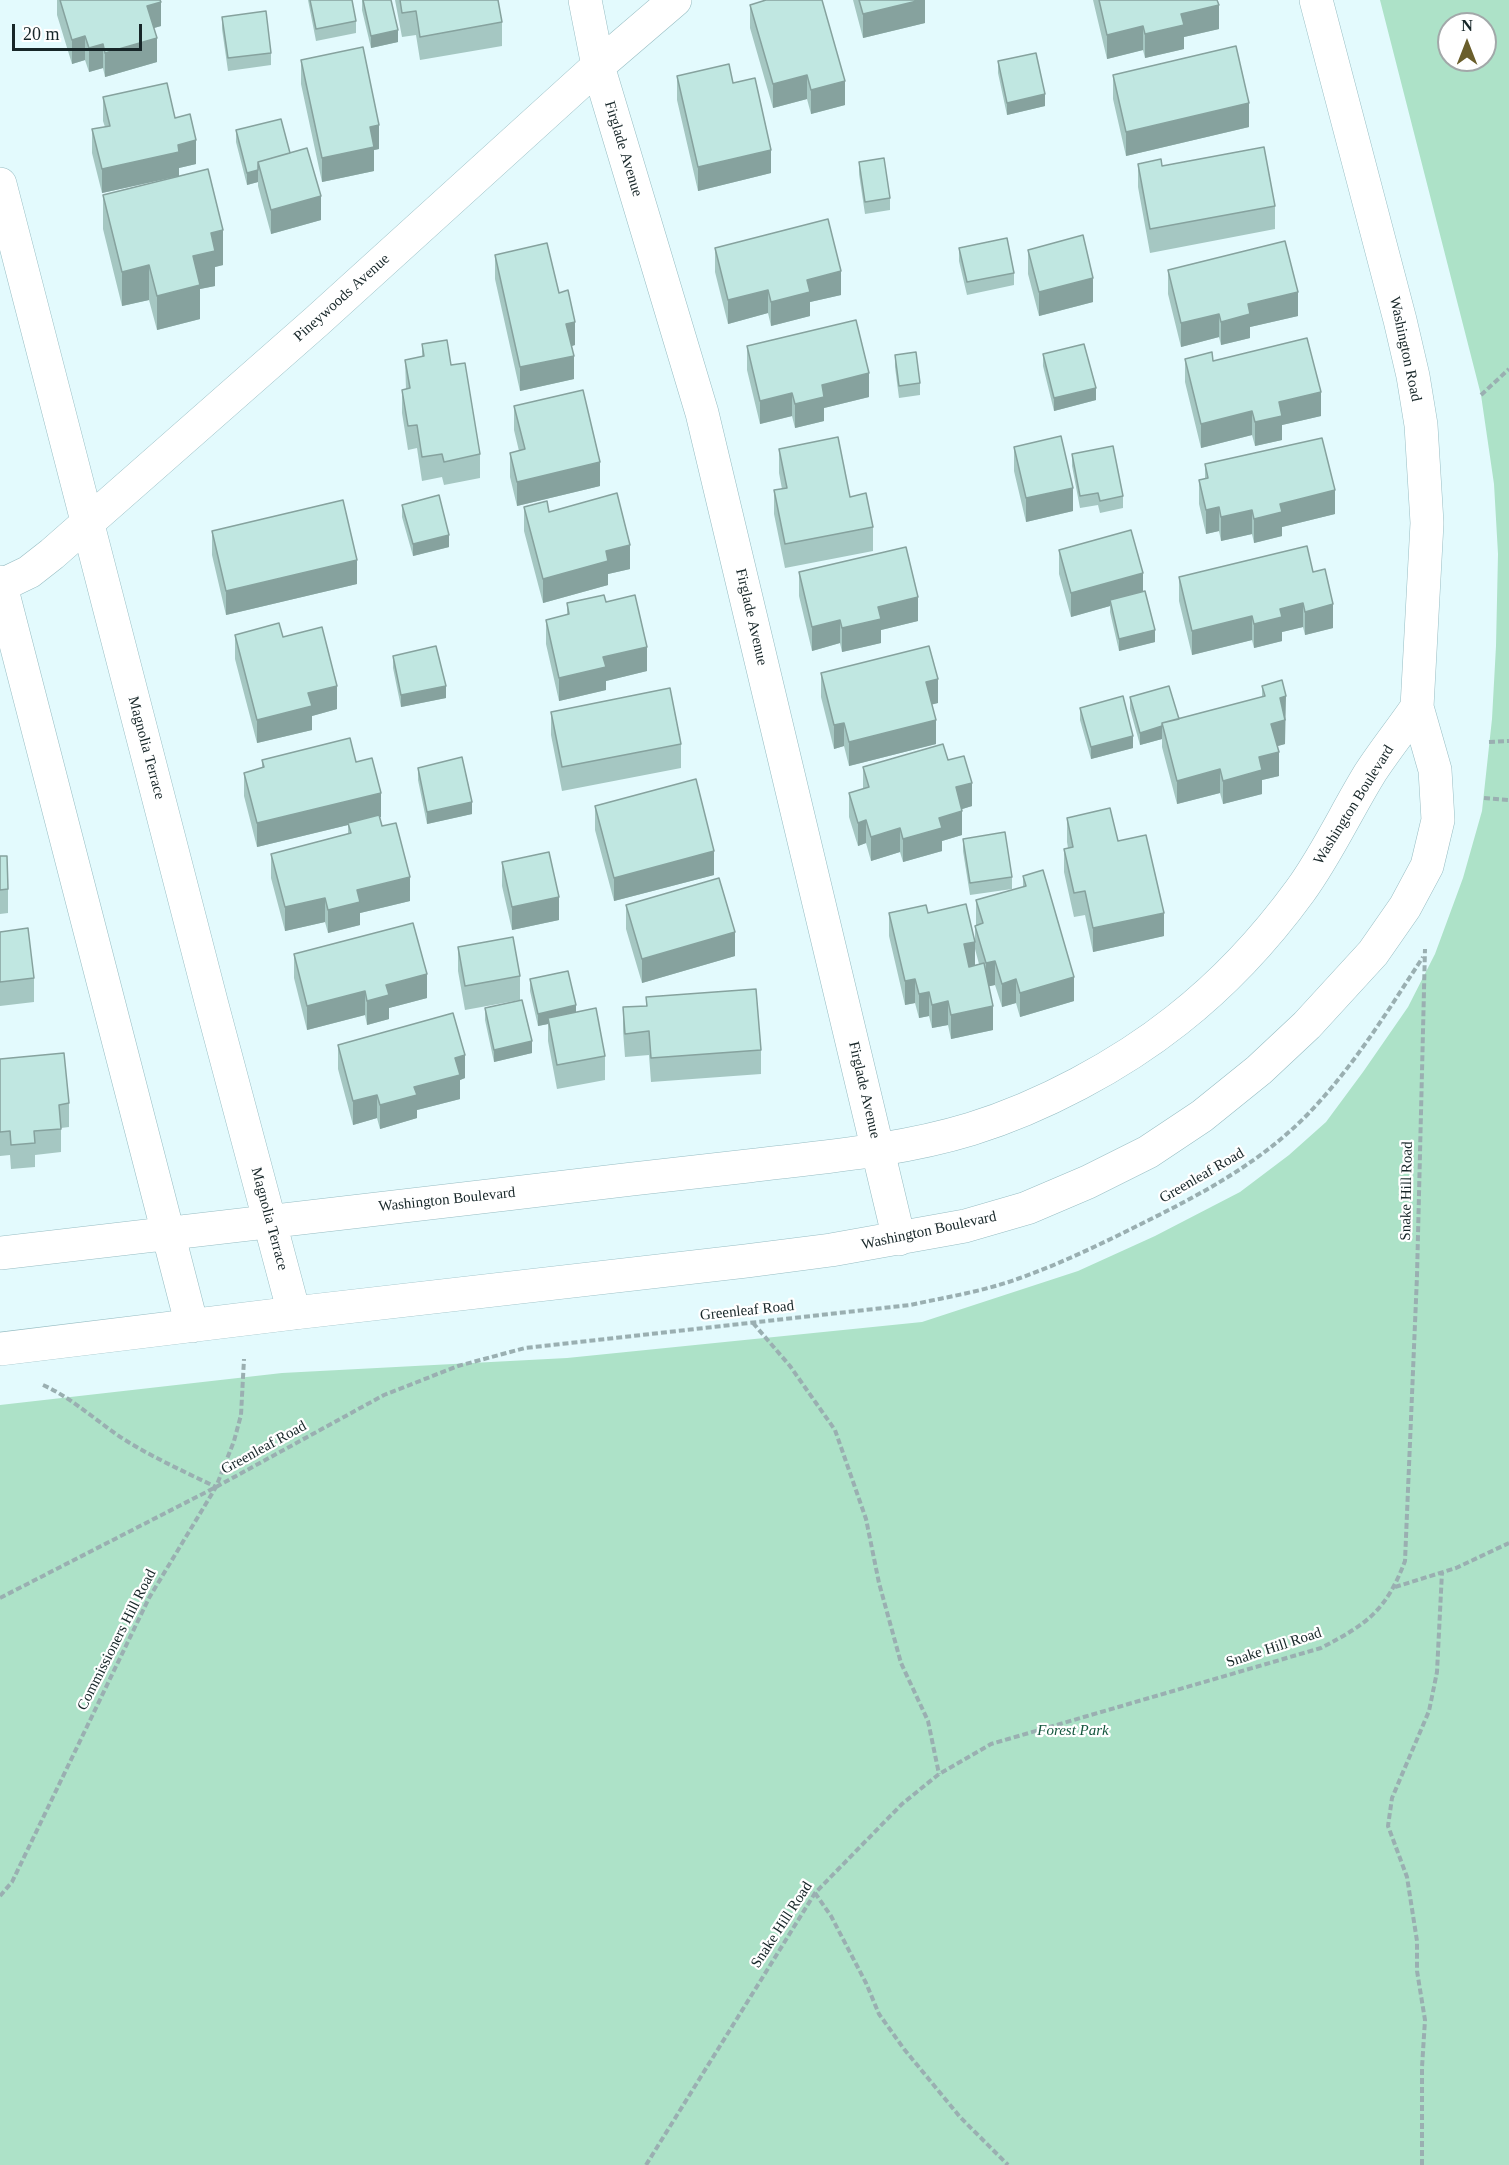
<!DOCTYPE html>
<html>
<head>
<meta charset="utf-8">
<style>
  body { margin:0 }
  #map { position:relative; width:1509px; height:2165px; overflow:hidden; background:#e3fafd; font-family:Georgia,serif }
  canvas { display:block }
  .north { position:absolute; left:1437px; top:12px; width:60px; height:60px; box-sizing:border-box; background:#fff; border:2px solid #a2a8a9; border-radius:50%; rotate:0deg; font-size:16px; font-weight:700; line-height:24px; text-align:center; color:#172628 }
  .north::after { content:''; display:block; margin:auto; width:21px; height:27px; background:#6a5e2b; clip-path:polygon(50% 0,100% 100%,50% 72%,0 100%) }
  .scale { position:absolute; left:12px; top:24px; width:130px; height:27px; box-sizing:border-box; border:3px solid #172628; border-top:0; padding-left:8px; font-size:18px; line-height:21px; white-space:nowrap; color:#172628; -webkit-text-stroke:4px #fff; paint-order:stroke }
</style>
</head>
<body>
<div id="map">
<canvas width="1509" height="2165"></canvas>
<div class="north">N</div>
<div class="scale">20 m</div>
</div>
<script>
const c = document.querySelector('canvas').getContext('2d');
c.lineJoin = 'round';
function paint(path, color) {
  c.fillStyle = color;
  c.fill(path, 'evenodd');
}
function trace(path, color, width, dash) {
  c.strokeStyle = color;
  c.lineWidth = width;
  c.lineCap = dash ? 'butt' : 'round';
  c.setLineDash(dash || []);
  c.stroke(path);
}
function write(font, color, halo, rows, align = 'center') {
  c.font = font + ' Georgia,serif';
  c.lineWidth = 4.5;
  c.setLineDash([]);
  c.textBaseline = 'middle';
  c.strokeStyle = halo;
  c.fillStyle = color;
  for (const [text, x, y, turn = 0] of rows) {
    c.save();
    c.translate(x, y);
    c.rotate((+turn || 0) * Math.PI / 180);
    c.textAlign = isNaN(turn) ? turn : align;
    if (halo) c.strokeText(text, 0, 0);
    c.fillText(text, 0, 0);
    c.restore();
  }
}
const green = new Path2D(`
  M1380 0H1509V2165H0V1405L282 1373 567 1358 922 1322 1078 1271 1155 1236 1240 1192 1289 1155 1326 1122 1363 1072 1408 1007 1435 954 1463 878 1482 811 1492 719 1496 646 1498 554 1494 484 1481 395ZM1449 24H1485V60H1449Z`);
const path = new Path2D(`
  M1481 395 1509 369
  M1489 742 1509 741
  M1484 798 1509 800
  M753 1323 790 1366 835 1430 866 1519 879 1583 901 1663 928 1721 939 1774
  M43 1385C74 1399 97 1422 125 1440 154 1458 185 1472 216 1487
  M1395 1587 1456 1568 1509 1543
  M0 1598 216 1487 384 1395 458 1366 525 1348 910 1305C947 1297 985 1291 1020 1278 1065 1262 1107 1241 1149 1220 1207 1191 1262 1161 1308 1114 1354 1066 1387 1012 1423 957
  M815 1893 831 1916 866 1983 879 2014 904 2049 960 2117 1008 2165
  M0 1896 12 1882 149 1598 216 1487 234 1441 241 1415 244 1359
  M646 2165 815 1893 902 1804 939 1774 991 1744 1321 1648C1367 1624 1386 1611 1405 1561L1417 1276 1425 949
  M1422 2165V2067L1425 2020 1417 1971V1941L1407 1877 1388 1826 1392 1798 1429 1711 1437 1672 1442 1572`);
const street = new Path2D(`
  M585 0 598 66 702 413 899 1239
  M0 184 212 1005 294 1313
  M0 582 192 1326
  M0 586 29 572 52 554 317 321 598 66 675 0
  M0 1253C169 1233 338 1213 506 1194 587 1184 667 1175 748 1166 822 1157 899 1151 971 1129 1042 1107 1119 1066 1177 1020 1224 983 1265 939 1300 891 1327 854 1346 812 1370 773 1385 750 1402 729 1417 707
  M0 1349 294 1313 746 1261 831 1250 965 1226 1027 1208 1088 1182 1148 1152 1202 1116 1259 1070 1307 1025 1373 953 1405 907 1427 866 1438 820 1435 770 1417 707 1427 523 1421 425 1413 376 1400 320 1316 0`);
const wall = new Path2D(`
  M57 0H160L161 26 154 28 157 62 105 77 103 68 89 72 85 60 72 64 57 15Z
  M308 0H352L356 21V33L316 41Z
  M362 0H391L398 42 371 48 362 10Z
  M395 0H498L502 22V46L420 60 416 35 402 37Z
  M853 0H925V23L863 38Z
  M1093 0H1217L1219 29 1184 37V49L1145 58 1143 50 1107 59Z
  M750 5 845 105 811 114 807 99 773 108 750 28Z
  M222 17 271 53V65L228 71 222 29Z
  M301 60 379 149 374 150V171L322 182 301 84Z
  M998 61 1045 106 1007 115 998 73Z
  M1113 75 1249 127 1126 156 1113 99Z
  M677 76 771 173 698 191 677 100Z
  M103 97 175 118 196 164 179 168V176L102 193 92 153V129L105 127 103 121Z
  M236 130 290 153 321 220 271 234 258 186V182L247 185 236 142Z
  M859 162 890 198V210L865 214 859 174Z
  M1138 164 1162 166 1275 206V229L1150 253 1138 187Z
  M103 195 223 265 215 267V286L200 289V319L157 330 149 300 122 306 103 229Z
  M715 248 841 295 810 302V316L771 326 768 313 728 324 715 272Z
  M959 248 1014 273V285L967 295 959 261Z
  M1028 250 1093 302 1039 316 1028 274Z
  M495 255 559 293 575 345 571 346 574 379 520 391 495 279Z
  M1168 270 1298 316 1250 327V338L1221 345 1219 337 1181 347 1168 294Z
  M422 344 451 365 480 454V478L444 485 442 477 422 481 417 448 408 450 402 413V390L406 389 405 360 422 357Z
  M747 346 869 397 824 408V421L795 428 792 416 760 424 747 370Z
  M1043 354 1096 400 1054 411 1043 366Z
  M895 355 920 383V395L899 398 895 367Z
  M1185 359 1213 361 1321 416 1282 425V440L1255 446 1252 435 1201 448 1185 382Z
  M514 406 600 486 517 506 510 477V453L519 451 514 430Z
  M1014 447 1073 511 1026 522 1014 471Z
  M779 449 873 527V551L785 568 774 514V490L782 489 779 473Z
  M1072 454 1123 496V508L1100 513 1098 505 1080 508 1072 466Z
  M1205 464 1335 514 1282 527V536L1254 543 1252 534 1221 541 1219 531 1206 534 1199 504V480L1205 479Z
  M402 505 449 547 413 556 402 517Z
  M524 507 549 512 630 569 608 574V585L543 603 524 531Z
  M212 531 357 584 226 615 212 555Z
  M1059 550 1143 592 1155 642 1119 651 1110 612V606L1071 617 1059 574Z
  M799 572 918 621 881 630V643L842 652 840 643 812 651 799 596Z
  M1313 572 1333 628 1305 635 1303 627 1282 632V641L1254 648 1252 640 1192 655 1179 601V577Z
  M606 602 647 671 606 681V690L559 701 546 644V620L567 615V603Z
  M235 635 283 637 337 709 312 716V730L257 743 235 659Z
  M393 656 446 698 401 707 393 668Z
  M821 673 938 703 932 704 936 744 849 766 844 746 834 749 821 697Z
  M1262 686 1286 720H1285V744L1277 746 1279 776 1262 780V794L1223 804 1220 793 1177 804 1162 747V739L1140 745 1130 709V697L1179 719 1262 697Z
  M1080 708 1133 748 1091 759 1080 720Z
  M551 712 681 744V768L562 791 551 735Z
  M262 760 356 762 381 817H380L382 826 410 901 360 913V925L328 933 325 922 285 931 271 878V854L348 834V825L257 847 244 796V773L262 768Z
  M948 760 972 806 962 809V835L942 841V851L903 862 900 852 871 861 866 843 858 846 849 817V793L863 789V767Z
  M418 768 472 814 427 824 418 780Z
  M595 806 714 875 614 901 595 830Z
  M1067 818 1118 841 1164 936 1093 952 1085 915 1074 917 1064 872V849L1068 848 1067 842Z
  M963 839 1012 877V889L970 895 963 851Z
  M0 856 8 889V913L0 914Z
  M502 862 559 920 512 930 502 886Z
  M1023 876 1074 1001 1020 1017 1016 1003 1002 1007 995 985 989 986 993 1030 951 1039 948 1025 932 1028 929 1016 919 1018 915 1003 905 1005 889 936V913H928L975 942V926L976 925V900L1023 887ZM975 949 979 964 975 965Z
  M626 905 735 956 642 983 626 929Z
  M0 932 34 978V1002L0 1006Z
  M458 947 520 976V1000L532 1053 494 1062 485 1020V1008L520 1000 465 1010 458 971Z
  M294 954 427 998 389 1008V1019L367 1025 365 1015 307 1030 294 978Z
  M530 979 576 1012 605 1056V1080L557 1089 548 1041V1024L538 1026 530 991Z
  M646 997 761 1050V1074L651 1082 649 1055 625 1057 623 1031V1007L646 1006Z
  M338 1045 465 1078 460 1080V1099L417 1110V1118L380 1129 377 1118 353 1125 338 1069Z
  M0 1059 69 1103V1127L61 1128V1152L35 1155V1167L11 1169 10 1155 0 1156Z`);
const shadedWall = new Path2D(`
  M921 0H925V23L863 38V14Z
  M161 2V26L147 30V6Z
  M1219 5V29L1184 37V49L1145 58V34L1181 14Z
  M1143 26V50L1107 59V35Z
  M398 30V42L371 48V36Z
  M85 36V60L72 64V40Z
  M157 38V62L105 77V53Z
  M103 44V68L89 72V48Z
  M807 75V99L773 108V84Z
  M845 81V105L811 114V90Z
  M1045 94V106L1007 115V103Z
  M1249 103V127L1126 156V132Z
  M379 125V149L374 150V171L322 182V158L370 127Z
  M196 140V164L179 168V176L102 193V169L178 145Z
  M771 150V173L698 191V167Z
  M258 170V182L247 185V173Z
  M321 196V220L271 234V210Z
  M223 230V265L215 267V286L200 289V319L157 330V296L193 256 211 233Z
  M149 265V300L122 306V272Z
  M841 271V295L810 302V316L771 326V302L807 280Z
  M1093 278V302L1039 316V292Z
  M768 290V313L728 324V300Z
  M1298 292V316L1250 327V338L1221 345V322L1248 304Z
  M1219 314V337L1181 347V323Z
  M575 322V345L566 348V324Z
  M574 356V379L520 391V367Z
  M869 373V397L824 408V421L795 428V404L822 385Z
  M1096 388V400L1054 411V398Z
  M1321 392V416L1282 425V440L1255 446V422L1279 402Z
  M792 393V416L760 424V401Z
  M1252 411V435L1201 448V424Z
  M600 462V486L517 506V482Z
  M1073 488V511L1026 522V498Z
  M1335 490V514L1282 527V536L1254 543V519L1280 504Z
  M1219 507V531L1206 534V510Z
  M1252 510V534L1221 541V517Z
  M449 535V547L413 556V544Z
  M630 545V569L608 574V585L543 603V579L606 551Z
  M357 560V584L226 615V591Z
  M1143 573V597L1110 600V606L1071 617V593Z
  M918 597V621L881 630V643L842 652V628L878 607Z
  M1303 603V627L1282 632V641L1254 648V624L1280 609Z
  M1333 604V628L1305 635V612Z
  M1252 616V640L1192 655V631Z
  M840 620V643L812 651V627Z
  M1155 630V642L1119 651V639Z
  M647 647V671L606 681V690L559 701V678L603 657Z
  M938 679V703L926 706V682Z
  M337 686V709L312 716V730L257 743V720L308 693Z
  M446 686V698L401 707V695Z
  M1286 696 1285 744 1271 748V724L1280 698Z
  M936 720V744L849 766V742Z
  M844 723V746L834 749V725Z
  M1162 726V739L1140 745V733Z
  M1133 736V748L1091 759V747Z
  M1279 752V776L1262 780V794L1223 804V781L1259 757Z
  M1220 769V793L1177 804V781Z
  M972 783V806L956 811V787Z
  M381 793V817L257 847V823Z
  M472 802V814L427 824V812Z
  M962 811V835L942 841V851L903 862V839L939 818Z
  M866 820V843L858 846V823Z
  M900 828V852L871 861V837Z
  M714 851V875L614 901V878Z
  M410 877V901L360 913V925L328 933V910L357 890Z
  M559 897V920L512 930V907Z
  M325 898V922L285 931V907Z
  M1164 913V936L1093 952V928Z
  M735 932V956L642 983V959Z
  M975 942V965L964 968V944Z
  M995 961V985L986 987V963Z
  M427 974V998L389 1008V1019L367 1025V1001L386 985Z
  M1074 977V1001L1020 1017V993Z
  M915 979V1003L905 1005V981Z
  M1016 979V1003L1002 1007V984Z
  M365 991V1015L307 1030V1006Z
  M929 992V1016L919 1018V994Z
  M948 1001V1025L932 1028V1005Z
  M576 1005V1017L548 1018V1024L538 1026V1014Z
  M993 1006V1030L951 1039V1015Z
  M532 1041V1053L494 1062V1050Z
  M465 1055V1078L460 1080V1099L417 1110V1118L380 1129V1105L414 1087 455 1058Z
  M377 1095V1118L353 1125V1101Z`);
const building = new Path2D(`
  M60 0H160L161 2 147 6 157 38 105 53 103 44 89 48 85 36 72 40Z
  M310 0H352L356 21 316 29Z
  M363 0H391L398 30 371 36Z
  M400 0H498L502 22 420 37 416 11 402 13Z
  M766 0H822L845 81 811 90 807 75 773 84 750 5Z
  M859 0H921L863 14Z
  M1099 0H1217L1219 5 1181 14 1184 25 1145 34 1143 26 1107 35Z
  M266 11 271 53 228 58 222 17Z
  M1236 46 1249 103 1126 132 1113 75Z
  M363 47 379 125 370 127 374 147 322 158 301 60Z
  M1036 53 1045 94 1007 103 998 61Z
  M729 64 733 83 755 78 771 150 698 167 677 76Z
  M167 83 175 118 190 114 196 140 178 145 179 152 102 169 92 129 110 126 103 97Z
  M281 119 290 153 258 162V170L247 173 236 130Z
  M1264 147 1275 206 1150 229 1138 164 1161 159 1162 166Z
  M307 148 321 196 271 210 258 162Z
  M884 158 890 198 865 202 859 162Z
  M208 169 223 230 211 233 215 251 193 256 200 285 157 296 149 265 122 272 103 195Z
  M828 219 841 271 807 280 810 292 771 302 768 290 728 300 715 248Z
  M1083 235 1093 278 1039 292 1028 250Z
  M1007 238 1014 273 967 282 959 248Z
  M1285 241 1298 292 1248 304 1250 314 1221 322 1219 314 1181 323 1168 270Z
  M547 243 559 293 568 290 575 322 566 324 574 356 520 367 495 255Z
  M856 320 869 373 822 385 824 397 795 404 792 393 760 401 747 346Z
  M1307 338 1321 392 1279 402 1282 416 1255 422 1252 411 1201 424 1185 359 1212 352 1213 361Z
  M447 340 451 365 465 363 480 454 444 462 442 454 422 457 417 425 408 426 402 390 410 388 405 360 424 356 422 344Z
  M1084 344 1096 388 1054 398 1043 354Z
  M916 352 920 383 899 386 895 355Z
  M583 390 600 462 517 482 510 453 525 449 514 406Z
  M1061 436 1073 488 1026 498 1014 447Z
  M838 437 850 497 866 493 873 527 785 544 774 490 787 488 779 449Z
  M1322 438 1335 490 1280 504 1282 512 1254 519 1252 510 1221 517 1219 507 1206 510 1199 480 1208 478 1205 464Z
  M1113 446 1123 496 1100 501 1098 493 1080 496 1072 454Z
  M617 493 630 545 606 551 608 561 543 579 524 507 547 501 549 512Z
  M439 495 449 535 413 544 402 505Z
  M343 500 357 560 226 591 212 531Z
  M1131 530 1143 573 1071 593 1059 550Z
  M1307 546 1313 572 1325 569 1333 604 1305 612 1303 603 1280 609 1282 617 1254 624 1252 616 1192 631 1179 577Z
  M906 547 918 597 878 607 881 619 842 628 840 620 812 627 799 572Z
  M1145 591 1155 630 1119 639 1110 600Z
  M604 595 606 602 635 595 647 647 603 657 606 667 559 678 546 620 569 614 567 603Z
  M279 623 283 637 322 627 337 686 308 693 312 706 257 720 235 635Z
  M436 646 446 686 401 695 393 656Z
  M929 646 938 679 926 682 936 720 849 742 844 723 834 725 821 673Z
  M1282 680 1286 696 1280 698 1285 720 1271 724 1279 752 1259 757 1262 770 1223 781 1220 769 1177 781 1162 723 1265 696 1262 686Z
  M1169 686 1179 719 1162 723V726L1140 733 1130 697Z
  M670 688 681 744 562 767 551 712Z
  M1123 696 1133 736 1091 747 1080 708Z
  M350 738 356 762 372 758 381 793 257 823 244 773 264 767 262 760Z
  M943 744 948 760 964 756 972 783 956 787 962 811 939 818 942 828 903 839 900 828 871 837 866 820 858 823 849 793 869 787 863 767Z
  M462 757 472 802 427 812 418 768Z
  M696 779 714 851 614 878 595 806Z
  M1110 808 1118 841 1146 835 1164 913 1093 928 1085 891 1074 893 1064 849 1073 847 1067 818Z
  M379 815 382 826 396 823 410 877 357 890 360 902 328 910 325 898 285 907 271 854 351 833 348 823Z
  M1005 832 1012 877 970 883 963 839Z
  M549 852 559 897 512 907 502 862Z
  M0 856H7L8 889 0 890Z
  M1043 870 1074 977 1020 993 1016 979 1002 984 995 961 986 963 975 926 983 923 976 900 1026 886 1023 876Z
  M719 878 735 932 642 959 626 905Z
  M966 904 975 942 964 944 969 967 984 963 993 1006 951 1015 948 1001 932 1005 929 992 919 994 915 979 905 981 889 913 926 905 928 913Z
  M413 923 427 974 386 985 389 995 367 1001 365 991 307 1006 294 954Z
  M28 928 34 978 0 982V932Z
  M513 937 520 976 465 986 458 947Z
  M568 971 576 1005 538 1014 530 979Z
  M756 989 761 1050 651 1058 649 1031 625 1034 623 1007 647 1006 646 997Z
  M522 1000 532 1041 494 1050 485 1008Z
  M596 1008 605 1056 557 1065 548 1018Z
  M453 1013 465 1055 455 1058 460 1075 414 1087 417 1095 380 1105 377 1095 353 1101 338 1045Z
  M64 1053 69 1103 59 1105 61 1129 34 1131 35 1143 11 1145 10 1131 0 1132V1059Z`);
const streetNames = [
  ["Firglade Avenue",623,149,73],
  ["Pineywoods Avenue",342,298,-42],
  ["Washington Road",1405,349,78],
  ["Firglade Avenue",751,617,77],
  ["Magnolia Terrace",146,748,75],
  ["Washington Boulevard",1354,805,-58],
  ["Firglade Avenue",864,1090,77],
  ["Greenleaf Road",1202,1176,-30],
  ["Snake Hill Road",1407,1191,-89],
  ["Washington Boulevard",447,1200,-6],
  ["Magnolia Terrace",269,1219,75],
  ["Washington Boulevard",929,1231,-12],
  ["Greenleaf Road",747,1311,-6],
  ["Greenleaf Road",264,1448,-29],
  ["Commissioners Hill Road",117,1640,-63],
  ["Snake Hill Road",1274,1648,-18],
  ["Snake Hill Road",782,1925,-57]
];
const parkNames = [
  ["Forest Park",1073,1731]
];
paint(green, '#ade2c8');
trace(street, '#97bdc3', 34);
trace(path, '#9aafb1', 4, [6, 3]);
trace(street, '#fff', 33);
paint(wall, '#a5c7c2');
paint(shadedWall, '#86a29e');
paint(building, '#c0e7e1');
trace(building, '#86a29e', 1.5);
write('15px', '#172628', '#fff', streetNames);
write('italic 15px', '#13563d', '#fff', parkNames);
</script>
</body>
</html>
